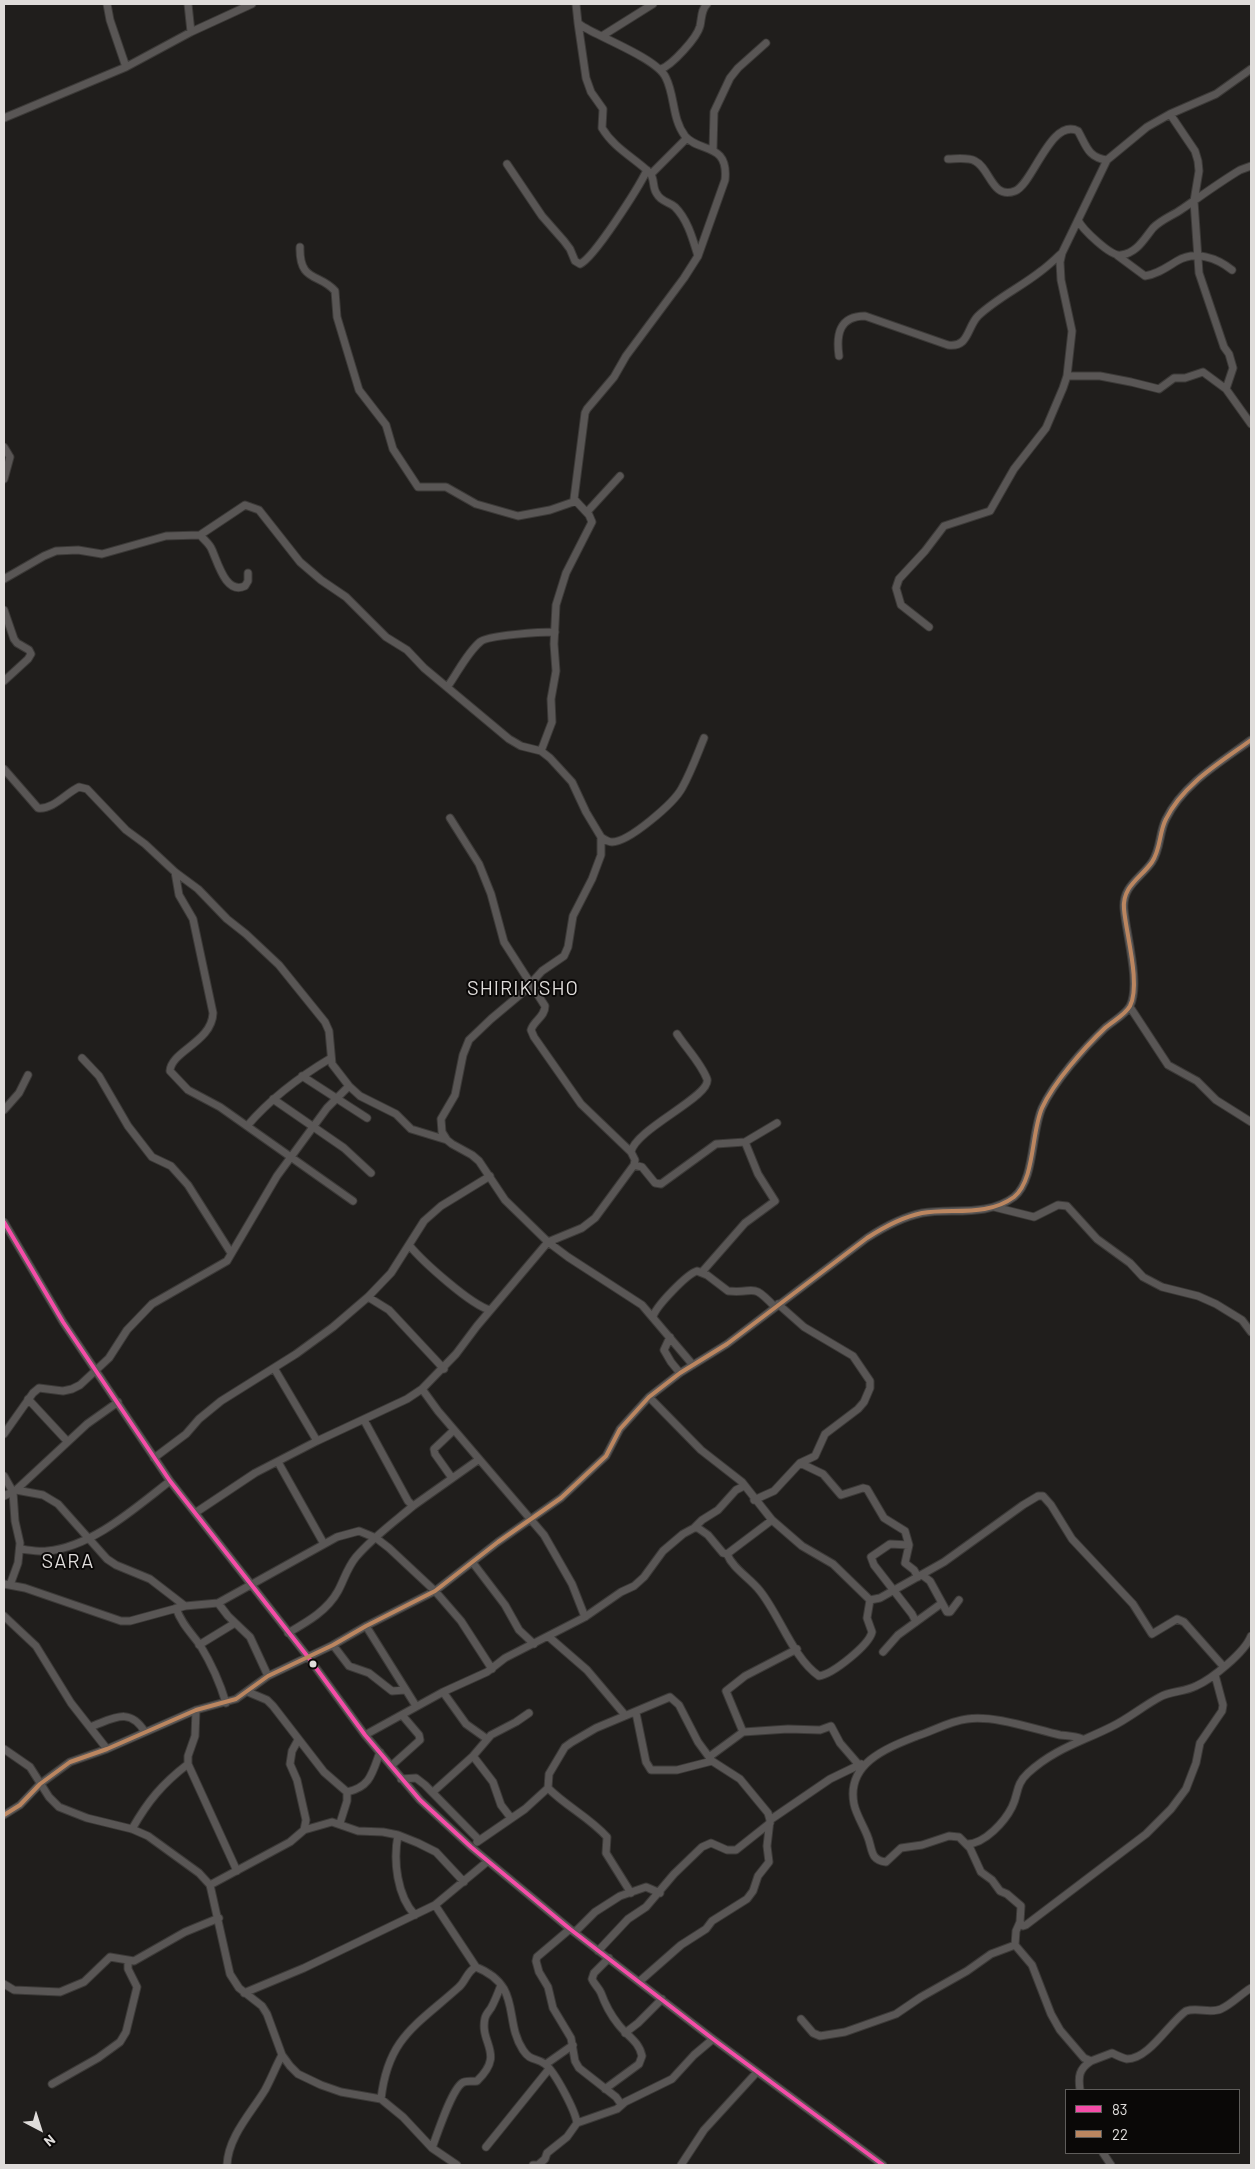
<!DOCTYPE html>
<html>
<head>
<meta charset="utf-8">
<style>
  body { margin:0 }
  #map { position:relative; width:1255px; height:2169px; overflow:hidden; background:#201e1c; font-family:Barlow,sans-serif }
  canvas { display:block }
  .frame { position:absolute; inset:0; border:5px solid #dfdcda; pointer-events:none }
  .legend { position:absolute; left:1065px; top:2089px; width:175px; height:65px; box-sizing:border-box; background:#0a0807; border:1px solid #5f5d5b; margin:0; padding:6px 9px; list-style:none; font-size:15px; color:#dfdcda }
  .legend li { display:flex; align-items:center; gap:10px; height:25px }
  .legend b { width:25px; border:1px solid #5f5d5b }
  .north { position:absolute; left:15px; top:2104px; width:50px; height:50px; -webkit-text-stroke:4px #0a0807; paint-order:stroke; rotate:140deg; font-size:14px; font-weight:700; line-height:20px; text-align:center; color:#dfdcda }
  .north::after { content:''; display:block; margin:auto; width:18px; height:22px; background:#dfdcda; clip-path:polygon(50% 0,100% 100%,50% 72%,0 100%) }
</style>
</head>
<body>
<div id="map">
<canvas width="1255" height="2169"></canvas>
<div class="frame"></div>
<ul class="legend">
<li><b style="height:6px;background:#f54da8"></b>83</li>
<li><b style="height:6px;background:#bb8660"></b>22</li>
</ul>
<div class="north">N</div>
</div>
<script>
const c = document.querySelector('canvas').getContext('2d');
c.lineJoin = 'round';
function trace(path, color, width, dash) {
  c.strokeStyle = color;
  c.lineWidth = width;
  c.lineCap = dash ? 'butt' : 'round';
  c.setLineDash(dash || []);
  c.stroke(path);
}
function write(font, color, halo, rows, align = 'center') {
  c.font = font + ' Barlow,sans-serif';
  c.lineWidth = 4;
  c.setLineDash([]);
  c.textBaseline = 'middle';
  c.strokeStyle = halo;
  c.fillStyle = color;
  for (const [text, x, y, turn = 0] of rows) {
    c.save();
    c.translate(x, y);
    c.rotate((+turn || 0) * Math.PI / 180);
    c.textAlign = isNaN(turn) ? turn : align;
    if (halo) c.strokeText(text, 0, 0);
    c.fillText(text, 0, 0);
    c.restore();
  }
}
const minor = new Path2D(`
  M107 4 110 20 126 67
  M188 4 191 32
  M578 23 586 78 591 92 603 109 602 128C614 148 633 157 650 173 655 179 652 188 657 194 661 202 670 202 675 207 688 220 693 240 698 256
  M602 36 653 4
  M661 69C672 65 697 38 700 26 702 17 701 10 707 4
  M1170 114 1195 151 1198 161 1199 171 1194 201 1199 273 1224 347 1229 354 1233 368 1226 389 1251 424
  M4 118 126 67 191 32 252 4
  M713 149 714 112 730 78 738 68 766 43
  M948 159C956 159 968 157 975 161 990 168 992 200 1015 191 1033 184 1051 117 1078 131 1086 145 1088 158 1107 160
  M507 164 542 216 564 241 570 249 575 261 580 264C594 258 639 187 647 170
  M651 174 687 138
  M1078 220C1082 229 1111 257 1121 255 1137 253 1144 239 1153 228 1162 219 1172 216 1182 209 1201 196 1220 182 1240 170L1251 166
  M300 247C299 283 320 273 335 291L337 317 359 390 386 425 393 449 418 487H446L476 504 518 516 550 510 576 501
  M1118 256 1145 276C1158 274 1167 267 1177 261 1195 250 1217 258 1232 270
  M839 356C836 335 839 316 865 316L948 345C969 348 967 327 978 316 997 298 1021 287 1041 271 1048 266 1055 259 1062 253
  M1067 376H1100L1131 382 1159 389 1174 378H1185L1203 372 1226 389
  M4 447 10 457 4 479
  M587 512 620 476
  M200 535C204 540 210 544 212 550 218 563 226 595 245 586L248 581V573
  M4 579 44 556 56 551 78 550 102 554 166 536 200 535 245 505 259 510 300 562 321 580 346 597 386 637 407 650 424 668 509 739 521 746 541 751 550 758 572 782 586 812 601 837V855L592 879 573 916 568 947 564 956 542 971 522 993 491 1019 469 1040 463 1055 455 1095 441 1119 442 1132 447 1140 452 1144 472 1155 479 1161 505 1200 548 1242 568 1257 642 1305 693 1365
  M4 610 14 639 17 643 29 650 31 654 28 659 4 681
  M929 627 901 605 896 588 899 579 925 551 944 526 990 511 1014 469 1046 428 1063 388 1067 376 1072 331 1061 280 1060 262 1062 253 1107 160 1147 127 1170 114 1216 94 1251 69
  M448 686C458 672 467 653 480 642 487 635 543 632 555 632
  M541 751 552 722 551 699 556 671 554 644 556 605 566 573 592 522 589 515 574 499 585 413 587 409 614 377 626 356 684 278 698 256 725 180C729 142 699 153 685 136 672 119 675 96 666 78 658 59 601 38 582 26L578 23 576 4
  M4 769 38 808C53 810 66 793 79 787L87 789 126 830 145 844 175 872 198 889 227 919 246 934 279 965 325 1022 329 1031 332 1064 349 1086 360 1096 396 1114 411 1129 447 1140
  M601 837C604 839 608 842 612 842 629 842 674 803 682 788 691 772 697 755 704 738
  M175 872 179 895 193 919 213 1013C212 1042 171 1051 170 1071L188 1090 220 1107 353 1201
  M1130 1007 1168 1065 1197 1081 1216 1100 1251 1122
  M82 1058 99 1076 128 1126 152 1157 171 1166 188 1185 231 1253
  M302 1076 367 1118
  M273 1099 344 1148 371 1173
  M4 1110 19 1093 28 1075
  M247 1126C271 1098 299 1077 331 1058
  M631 1152C635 1129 712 1096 707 1079 701 1063 686 1048 677 1034
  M634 1165 642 1167 655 1183 661 1184 716 1144 745 1142 777 1123
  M994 1207 1034 1217 1058 1205 1067 1206 1097 1239 1130 1263 1143 1277 1162 1287 1198 1296 1216 1304 1242 1320 1251 1332
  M4 1222 63 1322 170 1481 308 1657 365 1735 420 1800 471 1847 570 1929 713 2039 883 2165
  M409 1245C423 1262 471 1305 490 1310
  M702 1272 745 1223 775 1201 758 1174 745 1142
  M368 1297 389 1310 444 1369
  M653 1317C655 1307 687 1274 697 1271L707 1275 728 1291C757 1294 750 1281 775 1307
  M670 1337 664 1350 671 1362 680 1373
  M274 1368 317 1441
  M422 1389 438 1411 544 1535 572 1584 585 1617
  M649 1397 701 1450 742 1482 772 1520 802 1546 833 1564 870 1600 880 1598 944 1562 1023 1505 1038 1496H1043L1051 1505 1072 1539 1133 1604 1152 1634 1177 1619 1184 1622 1223 1666
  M28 1399 67 1441
  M364 1420 408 1501 413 1506 478 1460
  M4 1434 33 1393 39 1388 63 1391 72 1389 80 1385 109 1358 127 1330 152 1304 227 1261 277 1176 327 1108 349 1086
  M154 1458 186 1434 199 1419 221 1401 296 1354 333 1327 368 1297 391 1273 424 1221 441 1206 490 1176
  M278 1462 324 1544
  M800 1463 823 1474 841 1495 863 1488 867 1489 884 1518 905 1531 909 1545 905 1563 914 1570 918 1577
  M4 1476 13 1492 15 1521 20 1543 18 1563 10 1585
  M452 1478 435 1454 434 1449 454 1430
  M16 1490 43 1495 58 1504 107 1559 116 1565 150 1579 185 1606
  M4 1496 16 1490 87 1424 118 1402
  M754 1500 774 1491 800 1463 815 1456 825 1434 858 1409 864 1402 870 1388V1381L853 1356 804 1327 778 1304
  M195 1513 255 1473 317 1441 407 1399 422 1389 456 1354 477 1326 548 1242 582 1228 595 1218 634 1165 635 1160 631 1152 581 1104 534 1037 531 1030C534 1020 545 1017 545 1006L504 942 491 894 479 864 450 818
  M694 1528H698L708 1535 723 1553 727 1554 772 1520
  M909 1545 890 1544 871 1557 874 1565 912 1614 916 1622
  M20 1549C29 1550 38 1552 47 1551 92 1547 135 1508 170 1481
  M727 1554C733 1569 750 1578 760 1591 780 1616 793 1658 819 1676 833 1674 869 1645 872 1632L867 1618 870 1600
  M473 1563 505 1605 519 1630 534 1644
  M922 1575 930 1581 947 1612H950L959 1600
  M4 1584 25 1588 121 1621H130L185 1606 218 1603 337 1537 359 1531 376 1538 389 1548 435 1591 461 1621 492 1669
  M218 1603 228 1616 250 1637 268 1676
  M176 1608C181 1623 191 1633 200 1645 211 1663 220 1683 226 1703
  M4 1616 36 1646 71 1703 107 1749
  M366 1626 416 1706
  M288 1633C307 1622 327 1611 338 1591 344 1580 347 1568 356 1557 372 1538 394 1522 413 1506
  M549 1637 587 1670 625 1715
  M199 1645 235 1623
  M333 1645 349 1666 369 1673 392 1691 405 1690
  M883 1652 898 1635 942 1603
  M248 1692 267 1700 273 1706 324 1772 347 1792V1801L340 1823
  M443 1692 466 1724 487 1739
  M196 1710 195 1736 188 1756V1764L237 1871
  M636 1713 646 1762 651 1770H677L712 1761 740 1779 768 1813 770 1820 767 1846 769 1862 758 1876 753 1891 747 1899 712 1921 706 1929 681 1945 640 1981
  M90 1727C113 1719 129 1706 145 1732
  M743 1732 726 1691 745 1676 797 1649
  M365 1735 443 1692 487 1672 505 1658 585 1617 621 1592 634 1586 644 1577 663 1551 683 1534 694 1528 702 1520 718 1510 736 1490 744 1486
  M1082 1739C1075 1736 1068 1736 1060 1735 1033 1729 995 1715 967 1719 950 1721 933 1731 917 1736 887 1748 846 1763 854 1804 856 1814 863 1825 867 1835 873 1848 869 1860 886 1862L901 1848 922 1845 949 1836 959 1837 970 1848 981 1872 992 1880 1000 1891 1007 1894 1021 1906 1020 1922 1023 1926 1026 1925 1146 1834 1171 1809 1186 1789 1196 1763 1200 1743 1222 1711 1223 1705 1215 1675
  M4 1749 30 1767 49 1797 59 1807 87 1818 132 1829 148 1836 199 1873 210 1885 230 1974 239 1988 262 2006 267 2014 282 2055 290 2066 298 2074 321 2085 341 2092 381 2099 403 2117 432 2148 457 2165
  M473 1756 493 1782 501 1805 511 1818
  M709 1757 743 1732 788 1729 820 1730 831 1726 840 1743 859 1765
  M391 1766 420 1740 419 1735 402 1715
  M401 1779 416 1778 425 1785 479 1840
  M347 1792C370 1787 372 1774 380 1752
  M433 1792 473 1756 491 1735 516 1722 529 1713
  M4 1815 20 1805 40 1784 70 1762 107 1749 196 1710 236 1699 268 1676 333 1645 366 1626 435 1591 498 1542 561 1498 606 1456 620 1429 649 1397 680 1373 727 1344 867 1238C884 1227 902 1217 922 1213 952 1208 987 1217 1014 1197 1035 1180 1031 1133 1042 1108 1054 1082 1084 1048 1105 1028 1113 1021 1125 1015 1130 1006 1141 984 1126 934 1124 909 1122 886 1141 878 1152 862 1161 849 1159 832 1166 819 1183 784 1221 762 1251 740
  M770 1820 830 1779 861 1764
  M132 1829C148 1801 162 1784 188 1764
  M304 1830 332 1822 358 1831 383 1832 398 1835 418 1843 436 1852 464 1882
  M398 1835C393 1861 397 1896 415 1915
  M477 1842 525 1809 548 1788
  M967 1844C985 1844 1005 1821 1012 1807 1019 1793 1015 1785 1028 1773 1054 1749 1081 1742 1111 1727 1128 1719 1143 1706 1160 1697 1170 1691 1185 1692 1196 1686 1212 1679 1245 1652 1251 1636
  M210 1885 290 1842 304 1830 306 1820 297 1780 290 1764 292 1751 298 1740
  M631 1893 606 1853 607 1837C589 1817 567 1807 548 1788L549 1774 565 1747 572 1742 596 1728 670 1697 679 1705 698 1742 712 1761
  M1020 1922 1016 1931 1015 1945 1032 1965 1051 2014 1060 2030 1084 2058 1091 2061 1112 2053C1116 2055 1122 2058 1127 2059 1149 2059 1169 2023 1186 2011 1198 2007 1210 2014 1221 2009 1232 2004 1241 1994 1251 1988
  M570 1929 537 1957 536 1961 539 1972 548 1987 553 2008 571 2038 575 2061 579 2068 616 2097 621 2104
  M575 1932 595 1912 620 1896 646 1887 660 1893
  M598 1951 628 1919 646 1907 674 1874 702 1847 711 1843 727 1850H736L770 1823
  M476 1967 435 1905 488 1861
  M4 1984 14 1990 60 1992 84 1982 110 1957 134 1961 185 1932 219 1918
  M244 1993 304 1968 435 1905
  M801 2019 813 2033 820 2036 845 2032 896 2014 921 1997 967 1971 991 1954 1015 1945
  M625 2033 638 2023 662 1999
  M546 2064 573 2045
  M52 2084 98 2058 120 2042 126 2032 137 1987 128 1969V1962
  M605 2089 639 2064 642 2056C639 2041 627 2036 618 2024 610 2014 605 2004 601 1993 599 1988 594 1984 592 1979L594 1973 609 1958
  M1080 2090C1078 2076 1079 2069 1091 2061
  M381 2099C388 2037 417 2025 459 1987 466 1981 467 1971 476 1967 523 1986 503 2020 523 2050 531 2062 536 2057 545 2064 555 2072 575 2110 577 2123
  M486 2147 549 2069
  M432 2148C437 2135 451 2091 462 2083 466 2080 472 2082 477 2081 506 2053 479 2044 485 2018 486 2014 489 2011 491 2008 495 2001 498 1993 501 1985
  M1103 2153 1111 2165
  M227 2165C228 2137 251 2113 265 2090 271 2079 276 2066 282 2055
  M533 2165H538L545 2159 547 2153 567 2137 577 2123 617 2109 625 2102 672 2079 694 2055 713 2039
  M681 2165 704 2130 757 2072`);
const bus1 = new Path2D(`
  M4 1222 63 1322 170 1481 308 1657 365 1735 420 1800 471 1847 570 1929 713 2039 883 2165`);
const bus2 = new Path2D(`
  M4 1815 20 1805 40 1784 70 1762 107 1749 196 1710 236 1699 268 1676 333 1645 366 1626 435 1591 498 1542 561 1498 606 1456 620 1429 649 1397 680 1373 727 1344 867 1238C884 1227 902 1217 922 1213 952 1208 987 1217 1014 1197 1035 1180 1031 1133 1042 1108 1054 1082 1084 1048 1105 1028 1113 1021 1125 1015 1130 1006 1141 984 1126 934 1124 909 1122 886 1141 878 1152 862 1161 849 1159 832 1166 819 1183 784 1221 762 1251 740`);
const markers = [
  [313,1664,4.5,"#dfdcda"]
];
const quarterNames = [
  ["SHIRIKISHO",523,988],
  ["SARA",68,1561]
];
trace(minor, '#3c3a38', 9);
trace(minor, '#595655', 7);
trace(bus1, '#f54da8', 4);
trace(bus2, '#bb8660', 4);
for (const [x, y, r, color] of markers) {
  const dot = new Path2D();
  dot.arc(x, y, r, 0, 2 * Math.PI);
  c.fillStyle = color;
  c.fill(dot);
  trace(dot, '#0a0807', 2);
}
c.letterSpacing = '1px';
write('20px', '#dfdcda', '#0a0807', quarterNames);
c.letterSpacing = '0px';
</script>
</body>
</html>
